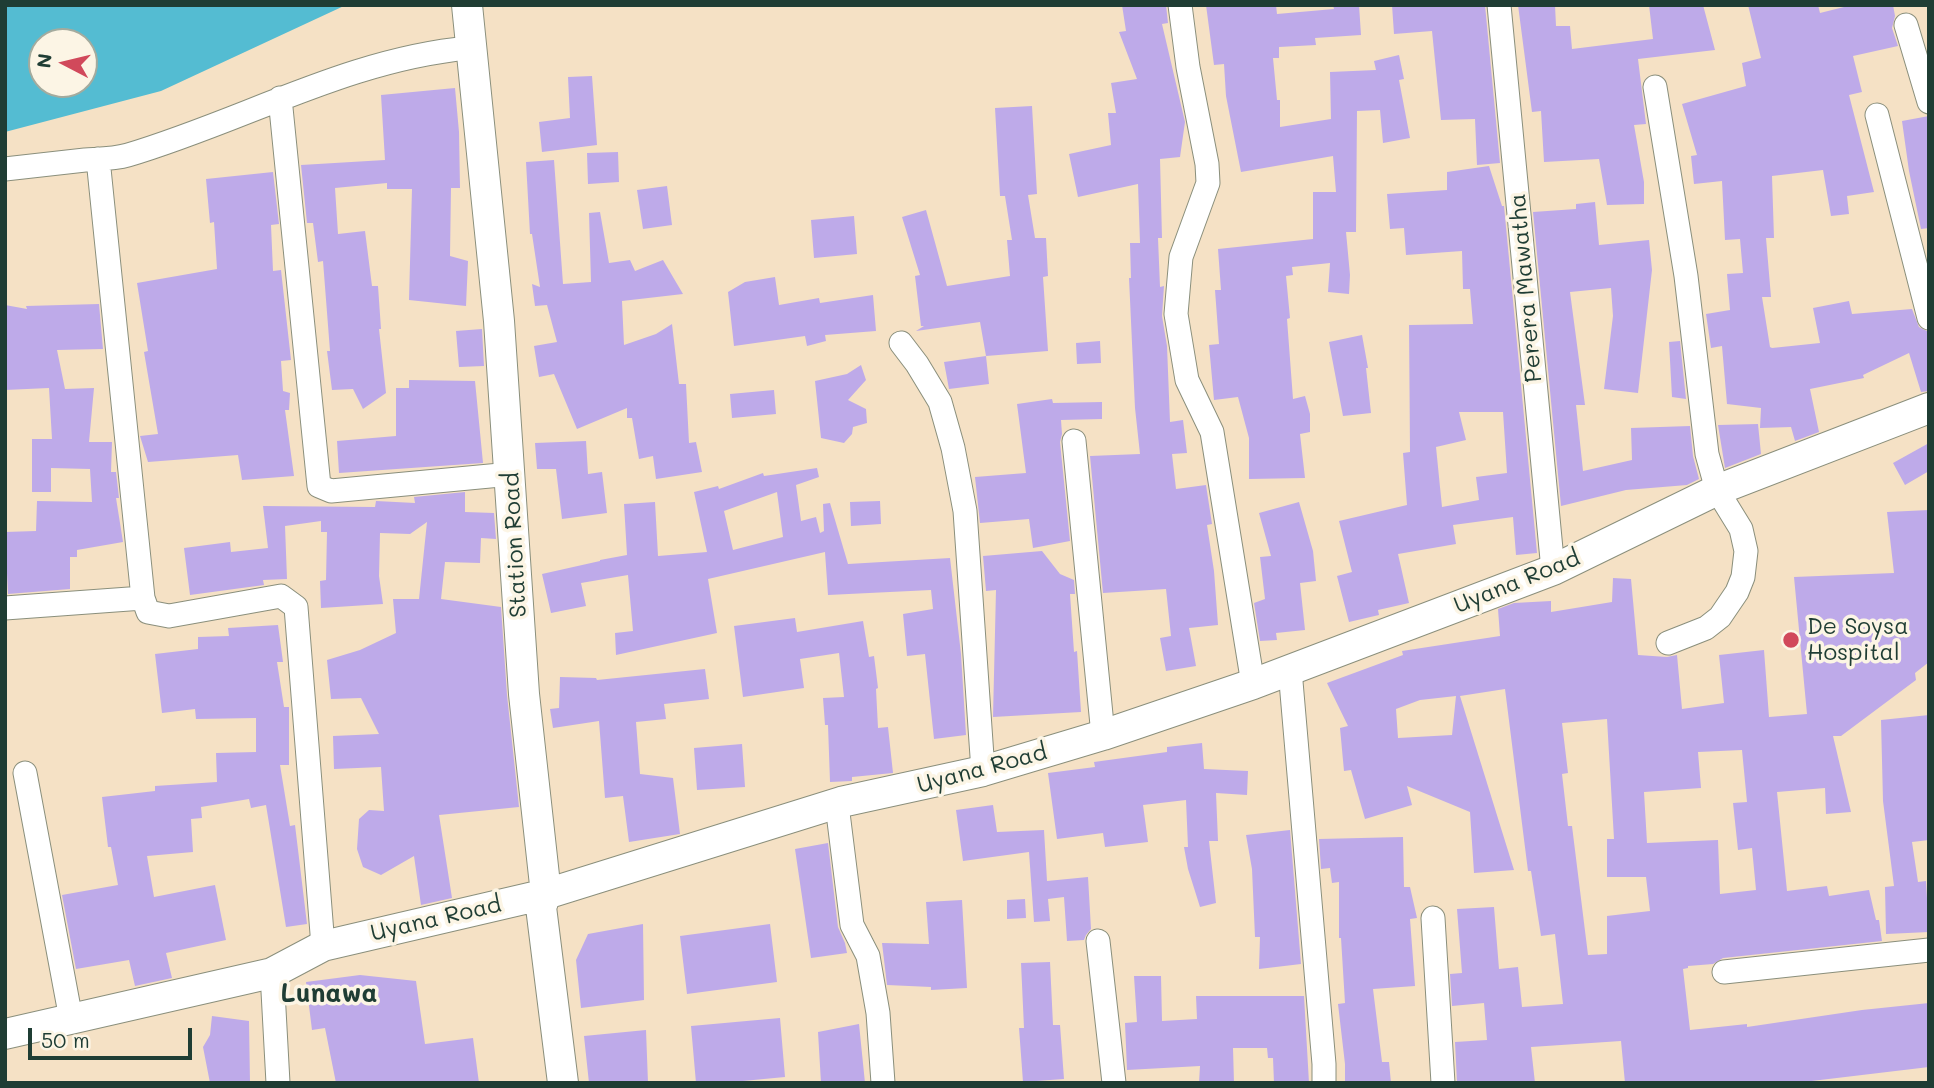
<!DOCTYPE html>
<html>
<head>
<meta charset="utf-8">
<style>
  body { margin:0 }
  #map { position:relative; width:1934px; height:1088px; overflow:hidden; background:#f5e1c5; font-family:Mali,sans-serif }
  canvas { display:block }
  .frame { position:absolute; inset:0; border:7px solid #1f3d34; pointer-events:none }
  .north { position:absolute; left:28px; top:28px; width:70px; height:70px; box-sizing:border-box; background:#fcf5e5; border:2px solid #a4ab9e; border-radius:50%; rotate:277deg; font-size:19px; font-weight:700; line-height:28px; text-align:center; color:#1f3d34 }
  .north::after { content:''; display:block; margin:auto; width:24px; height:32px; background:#d1495b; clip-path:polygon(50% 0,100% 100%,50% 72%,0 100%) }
  .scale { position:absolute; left:28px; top:1028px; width:164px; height:32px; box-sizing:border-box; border:4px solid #1f3d34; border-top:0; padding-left:9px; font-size:21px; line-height:24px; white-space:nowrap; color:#1f3d34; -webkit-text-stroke:5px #fcf5e5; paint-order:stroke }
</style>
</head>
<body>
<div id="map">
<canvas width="1934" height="1088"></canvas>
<div class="frame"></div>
<div class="north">N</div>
<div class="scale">50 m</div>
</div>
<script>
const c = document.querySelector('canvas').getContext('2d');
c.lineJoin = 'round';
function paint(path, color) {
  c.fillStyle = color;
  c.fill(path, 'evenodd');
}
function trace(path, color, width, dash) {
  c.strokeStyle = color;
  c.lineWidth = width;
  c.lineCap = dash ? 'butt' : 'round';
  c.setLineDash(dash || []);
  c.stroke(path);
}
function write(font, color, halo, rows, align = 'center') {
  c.font = font + ' Mali,sans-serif';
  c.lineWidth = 7;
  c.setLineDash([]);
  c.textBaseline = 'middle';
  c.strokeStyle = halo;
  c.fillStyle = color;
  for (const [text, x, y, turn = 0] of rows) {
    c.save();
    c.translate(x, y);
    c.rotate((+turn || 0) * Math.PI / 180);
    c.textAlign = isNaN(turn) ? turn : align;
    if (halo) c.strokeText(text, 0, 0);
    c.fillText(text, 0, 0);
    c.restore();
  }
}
const water = new Path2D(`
  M5 5H346L161 91 5 132ZM42 42H84V84H42Z`);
const building = new Path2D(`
  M1122 5H1166L1168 23 1162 24 1185 122 1180 157 1160 159 1162 238H1158L1160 287 1164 286 1162 316 1167 346 1170 422 1183 420 1187 453 1172 454 1176 489 1206 485 1212 524 1207 525 1214 571 1218 625 1189 628 1196 666 1166 671 1160 638 1171 636 1166 589 1103 593 1090 456 1140 454 1135 408 1129 278H1131L1130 243H1140L1138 184 1078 197 1069 154 1111 145 1108 113H1116L1111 83 1137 79 1119 32 1126 31Z
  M1206 5H1276L1277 14 1334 9 1333 5H1359L1361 35 1315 38 1316 45 1279 47V58H1273L1277 100H1280V127L1331 119 1330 72 1376 70 1374 61 1399 55 1404 79 1399 80 1410 138 1383 143 1380 110 1357 111 1356 232H1346L1350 275 1349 294 1328 292 1330 263 1292 267 1293 275 1286 276 1290 318 1287 319 1293 399 1305 396 1310 414V432L1300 434 1305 478 1249 479V438L1238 397 1214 400 1209 345 1219 344 1215 290H1221L1218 249 1313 239V192H1336L1333 156 1241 172 1226 96 1224 64 1214 65Z
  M1392 5H1485L1500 163 1477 165 1475 119 1441 120 1432 31 1394 34Z
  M1518 5H1555L1556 26H1570L1572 49 1653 39 1649 5H1703L1715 50 1638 59 1646 124 1634 125 1644 182V204L1607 205 1599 159 1544 162 1541 111 1532 112Z
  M1748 5H1818L1820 13 1852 5H1893L1895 16 1892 28 1898 46 1853 56 1862 92 1849 95 1874 192 1847 196 1849 214 1831 216 1823 170 1772 176 1774 238H1766L1771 297H1762L1770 347 1772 348 1820 343 1813 308 1849 301 1852 314 1912 309 1919 327 1929 332V391L1921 392 1909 353 1863 375 1864 378 1810 389 1819 432 1795 441 1791 427 1760 428 1761 408 1727 404 1722 346 1711 348 1706 314 1730 310 1727 274 1743 273 1740 239 1725 240 1722 181 1694 184 1691 156 1697 155 1682 104 1746 86 1742 63 1761 58Z
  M592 76 597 145 542 152 539 122 570 118 568 77Z
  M455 88 459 132 460 188H451L450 256 468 261 466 306 409 300 412 189H387V183L335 188 338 234 365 231 372 286H378L381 329H379L386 393 363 409 353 389 332 390 327 351H330L323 261 318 262 313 223H307L301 165 385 160 381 95Z
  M1032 106 1037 194 1028 195 1035 238H1046L1048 276 1043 277 1048 351 986 356 980 322 916 331 924 326H921L915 276 920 275 902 217 926 210 947 286 1010 276 1007 240H1012L1005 196H1000L995 108Z
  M1929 116V228L1921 229 1909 171 1902 121Z
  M618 152 619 182 588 184 587 153Z
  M554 160 563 284 591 282 589 213 600 212 609 263 630 260 635 271 663 260 683 294 622 301 624 345 656 334 672 324 679 384H686L689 443 696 442 702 472 656 479 653 456 639 459 632 418H627V408L577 429 554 374 539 377 534 346 557 342 547 305 535 306 532 284 540 287 532 234H530L526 162Z
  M1489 166 1502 206H1504L1537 553 1516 555 1513 517 1453 525 1456 544 1398 554 1409 603 1378 610 1379 615 1349 622 1337 576 1352 572 1339 521 1407 505 1403 453 1410 452 1409 325 1473 324 1470 289H1463L1462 251 1406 255 1404 228 1390 229 1387 194 1447 190V172ZM1459 412H1503L1507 473 1476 477 1479 500 1442 507 1436 447 1466 440Z
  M273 172 279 224 271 225 273 271 281 270 291 360 281 361 283 391 290 393 289 410H285L294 476 242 480 238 455 148 462 140 436 158 434 144 352 148 351 137 283 217 269 214 222 210 223 206 179Z
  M667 186 672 225 643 229 637 190Z
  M1595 202 1599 245 1649 240 1652 270 1638 393 1604 389 1613 316 1611 288 1570 292 1585 405H1576L1583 471 1632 460 1631 428 1690 426 1693 456 1699 479 1687 485 1626 490 1561 506 1533 212 1576 209V204Z
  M854 216 857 254 814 258 811 220Z
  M775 277 779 305 819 298 820 303 873 295 876 331 825 335 826 341 807 346 805 336 734 346 728 292 745 282Z
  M99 304 103 349 57 350 65 389 94 388 89 442H112L111 472H116L119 498H116L123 542 77 550V557H70V589L8 594 5 532 36 531 37 501 92 502 90 469 51 468V492H32V439H52L49 388 5 390V305L27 309 26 306Z
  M482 329 484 366 459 367 456 331Z
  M1362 335 1368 368H1366L1371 413 1343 416 1329 342Z
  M1100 341 1101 363 1077 364 1076 343Z
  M1680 341 1686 399 1672 397 1669 342Z
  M986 356 989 384 949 389 944 362Z
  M861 365 866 380 848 400 866 409 867 423 853 427 852 434 844 443 821 438 815 381 847 374Z
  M409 380 475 381 483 463 339 473 337 441 396 436V388H409Z
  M774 390 776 414 732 418 730 394Z
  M1052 399 1053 403 1102 402V419L1061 420 1062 434 1060 442 1070 541 1033 548 1029 519 980 523 975 477 1026 473 1017 404Z
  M1758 424 1761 454 1725 468 1718 425Z
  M586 441 588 474 602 472 607 513 562 519 556 469H537L535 443Z
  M1929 443V471L1905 485 1893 463Z
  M817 468 819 477 796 485 801 521 816 517 820 533 824 531 823 504 830 503 848 564 950 558 961 654 966 735 934 739 925 654 907 656 903 614 933 609 931 590 828 595 825 552 708 579 717 633 616 655 615 633 633 631 628 575 581 583 586 606 551 613 542 574 600 561V560L627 555 624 504 655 502 658 556 707 552 694 492 718 486 719 489 763 473 764 476ZM777 492 783 537 733 550 724 511Z
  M465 492V512L494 513 496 539 481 538 480 563 445 562 441 599 501 607 507 695 519 807 439 815 452 898 421 905 414 856 381 875 363 867 357 849 359 819 369 810 384 811 381 767 334 769 333 736 379 734 361 698 331 699 327 660 360 650 396 633 393 599H419L427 522 410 534 380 533 379 576 383 604 321 608 320 581 326 580 327 532H321V521L285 526 287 579 263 580 264 585 190 595 184 548 230 542 231 552 268 548 263 506 375 507 376 501 415 503 414 497Z
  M880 501 881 524 851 526 850 502Z
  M1299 502 1313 551 1316 581 1300 583 1305 630 1276 633 1277 640 1260 641 1254 603 1265 599 1260 557 1271 556 1259 513Z
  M1929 510V662L1915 673 1916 680 1841 736H1833L1851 812 1826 814 1825 788 1777 792 1787 891 1827 886 1829 896 1869 890 1876 920H1879L1882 941 1723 958 1713 964 1688 966V968L1683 969 1690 1030 1747 1024V1027L1862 1010 1929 1003V1067L1795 1083H1625L1621 1041 1531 1047 1535 1083H1457L1455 1042 1487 1040 1484 1003 1452 1006 1450 974 1462 973 1457 909 1494 907 1499 969 1518 967 1522 1007 1563 1004 1555 934 1541 936 1531 871H1528L1505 689 1460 696 1514 870 1474 873 1470 812 1407 786 1412 805 1365 819 1351 770 1344 771 1340 728 1348 726 1327 683 1403 655 1402 651 1500 636 1498 609 1514 603 1551 601V612L1612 602 1613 578 1631 579 1638 655 1667 657 1677 655 1682 709 1724 703 1719 655 1764 650 1769 717 1807 714 1794 577 1894 573 1887 512ZM1456 696 1452 735 1398 738 1396 709 1420 700ZM1607 719 1614 839H1607V877H1646L1650 911 1607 916V954L1588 955 1572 826H1568L1562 774 1568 773 1562 723ZM1742 750 1747 802 1733 803 1738 850 1752 848 1756 890 1720 894 1718 840 1647 843 1644 792 1701 788 1698 752Z
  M1042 551 1060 574 1074 580 1075 594H1070L1074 652 1077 651 1081 712 993 717 996 590 986 591 983 556Z
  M795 618 797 632 863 621 869 657 874 656 878 688 876 689 878 728 888 727 893 773 852 777V781L830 782 828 725H825L823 698 844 697 839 653 800 659 804 688 743 697 734 626Z
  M278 625 283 662H277L284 707H289V765H280L290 826 295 825 307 924 286 927 266 805 251 808 249 799 201 807 202 818 191 819 193 852 147 856 154 897 215 885 226 940 166 953 172 978 135 986 129 960 76 969 62 895 118 885 111 847H108L102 797 155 791V786L217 782 216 753 256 752V718L196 719 195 709 162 713 155 654 198 649V637L229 636 228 628Z
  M705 669 709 699 664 704 666 719 636 722 640 774 673 778 680 834 629 842 623 796 605 798 599 721 553 728 550 709 559 708 560 677 596 678 597 680Z
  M1929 715V840L1912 842 1918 882 1926 881 1929 932 1886 934 1885 887 1894 886 1883 801 1881 720Z
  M1202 743 1204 769 1248 771 1247 795 1216 793 1218 841H1209L1216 903 1200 907 1188 869 1184 847H1188L1186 800 1143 805 1148 842 1105 847 1103 833 1057 839 1048 773 1095 767 1094 762 1167 752V747Z
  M742 744 745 787 697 790 694 748Z
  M993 805 997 832 1044 830 1047 881 1088 877 1091 929 1086 935 1084 940 1067 941 1064 897 1048 899 1050 921 1034 922 1029 852 963 861 956 810Z
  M1290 830 1301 964 1259 969 1260 937H1255L1252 869 1246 835Z
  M1403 837 1404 887H1410L1417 918 1410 919 1415 986 1373 989 1382 1062H1389L1391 1083H1345V1064L1338 1004 1345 1003 1341 938H1339V882L1332 883 1330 868 1321 869 1319 839Z
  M828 843 838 927 845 943 847 953 811 958 795 849Z
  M1025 899 1026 918 1007 919V900Z
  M962 900 967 988 931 990V987L887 985 882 943 929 944 926 902Z
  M643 924 644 1000 581 1008 576 960 588 934Z
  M770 924 777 982 687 994 680 936Z
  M1050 962 1053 1025H1060L1064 1079 1023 1082 1019 1028H1024L1021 963Z
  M360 975 416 981 425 1044 473 1038 479 1083H336L325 1028 312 1030 306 982Z
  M1134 976H1161L1162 1021 1197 1019 1196 996H1304L1309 1083H1274L1273 1058H1268L1267 1048H1233L1234 1083H1199L1200 1066 1127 1070 1125 1023 1137 1022Z
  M212 1016 249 1021 250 1083H210L203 1047 210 1035Z
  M780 1018 785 1077 722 1083H696L691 1026Z
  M859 1024 865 1083H821L818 1032Z
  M646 1030 648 1083H589L584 1036Z`);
const minor = new Path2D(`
  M1180 5 1188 67 1207 164 1208 183 1181 257 1176 314 1187 380 1212 432 1253 684
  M1499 5 1553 570
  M1906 25 1929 102
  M1655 87 1686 276 1707 454 1717 490 1741 529 1746 551 1743 577 1737 592 1720 617 1706 628 1668 643
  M280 98 319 486 331 491 511 474
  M1877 115 1929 318
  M98 159 143 598 148 612 169 616 281 596 296 607 323 946
  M5 169C32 166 59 163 85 160 99 159 114 159 128 155 243 121 348 59 469 48
  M901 343 917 364 940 402 953 448 965 511 983 771
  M1074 441 1103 735
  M5 608 143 598
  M1290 670 1324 1064V1083
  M25 773 71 1019
  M841 802 837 805 852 925 868 956 878 1013 883 1083
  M1433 918 1443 1083
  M1098 941 1114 1083
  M1724 972 1929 950
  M272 973 278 1083`);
const tertiary = new Path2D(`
  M467 5 499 321 524 694 546 894 541 907 563 1083
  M5 1034 272 973 323 946 546 894 841 802 983 771 1103 735 1253 684 1553 570 1717 490 1929 408`);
const markers = [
  [1791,640,9,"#d1495b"]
];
const streetNames = [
  ["Perera Mawatha",1526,288,-95],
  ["Station Road",515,545,-93],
  ["Uyana Road",1517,582,-22],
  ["Uyana Road",982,769,-15],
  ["Uyana Road",436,919,-13]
];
const poiNames = [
  ["De Soysa",1807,627],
  ["Hospital",1807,653]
];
const quarterNames = [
  ["Lunawa",329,994]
];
paint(water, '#54bcd2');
paint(building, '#beaae9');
trace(minor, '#8a8f7c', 25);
trace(tertiary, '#8a8f7c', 32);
trace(minor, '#fff', 23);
trace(tertiary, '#fff', 30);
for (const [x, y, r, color] of markers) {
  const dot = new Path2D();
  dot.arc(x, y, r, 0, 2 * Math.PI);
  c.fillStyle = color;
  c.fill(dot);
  trace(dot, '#fcf5e5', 2.5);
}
write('23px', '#1f3d34', '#fcf5e5', streetNames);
write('23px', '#1f3d34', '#fcf5e5', poiNames, 'left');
write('bold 26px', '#1f3d34', '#fcf5e5', quarterNames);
</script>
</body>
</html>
